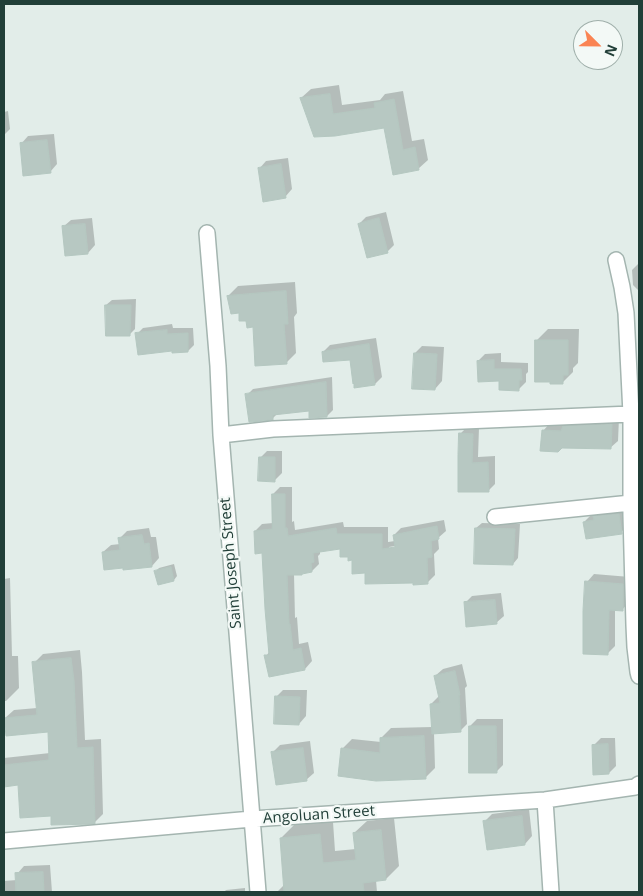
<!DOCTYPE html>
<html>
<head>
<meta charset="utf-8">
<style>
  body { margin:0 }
  #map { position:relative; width:643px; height:896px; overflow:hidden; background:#e2ede9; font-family:"Open Sans",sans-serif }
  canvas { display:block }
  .frame { position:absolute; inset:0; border:5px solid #213f38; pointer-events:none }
  .north { position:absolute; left:573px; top:20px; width:50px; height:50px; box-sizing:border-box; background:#f3f9f6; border:1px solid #9fafaa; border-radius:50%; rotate:113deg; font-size:14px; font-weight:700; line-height:20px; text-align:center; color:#213f38 }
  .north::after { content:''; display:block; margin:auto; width:18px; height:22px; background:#fa8453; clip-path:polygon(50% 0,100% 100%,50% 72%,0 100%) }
</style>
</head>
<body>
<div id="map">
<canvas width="643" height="896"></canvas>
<div class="frame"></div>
<div class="north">N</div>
</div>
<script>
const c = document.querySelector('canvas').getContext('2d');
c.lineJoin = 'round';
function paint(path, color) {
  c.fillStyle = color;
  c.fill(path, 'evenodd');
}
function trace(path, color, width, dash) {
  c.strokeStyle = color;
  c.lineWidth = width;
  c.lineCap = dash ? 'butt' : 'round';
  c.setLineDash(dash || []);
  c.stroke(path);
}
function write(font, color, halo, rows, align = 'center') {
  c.font = font + ' "Open Sans",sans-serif';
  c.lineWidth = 4.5;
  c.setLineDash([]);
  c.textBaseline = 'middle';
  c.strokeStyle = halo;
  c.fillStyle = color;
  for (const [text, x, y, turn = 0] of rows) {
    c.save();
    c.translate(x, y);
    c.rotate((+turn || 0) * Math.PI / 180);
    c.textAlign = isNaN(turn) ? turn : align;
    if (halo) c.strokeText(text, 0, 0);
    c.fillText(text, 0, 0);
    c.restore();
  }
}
const shadow = new Path2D(`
  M339 85 342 105 380 100 385 94 403 91 412 141 424 139 428 160 418 169 394 174 385 126 335 135 301 98 311 89Z
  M8 111 10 129 4 135V112Z
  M54 134 57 164 50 172 21 144 28 136Z
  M288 158 292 189 285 197 259 169 266 161Z
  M386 212 394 245 387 252 359 224 366 217Z
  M92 218 95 245 88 253 63 227 71 220Z
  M639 263V291L633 285 632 270Z
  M295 282 297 313 294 317 296 353 286 363 254 326 240 312 228 296 238 286Z
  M136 299 135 329 130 334 106 305 112 300Z
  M172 324 173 328H193L194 345 188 351 174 350 137 334 143 328Z
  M548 329H579L578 363 573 368V372L562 383 537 340Z
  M376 338 382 377 375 384 351 359 323 352 330 345Z
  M422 346 444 347 442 381 435 389 415 353Z
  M501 353V362L528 363V372L526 374V382L518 390 478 361 485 354Z
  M332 377 333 410 327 416 310 410 278 413 273 418 247 395 253 389Z
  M619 418 618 441 610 448 543 431 550 423 567 424 572 420Z
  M467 427 479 428 478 457 495 456V484L488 491H460V434Z
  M267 451H282V473L275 480 260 458Z
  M280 487H292V522L294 521 295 530 343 522 344 527H388V542L395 541 394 535 401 528 444 520 446 531 438 538 439 549 434 554 435 575 428 582H414L366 572 341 548 320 551V554L318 556 319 564 312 571 294 574 295 618 297 617 299 644 308 642 312 661 305 669 266 656 270 651 263 552 255 531 262 524 273 523V494ZM418 542 390 549 389 547Z
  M626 507 629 525 621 532 584 522 591 515 597 514 602 510Z
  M482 523 520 524 518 558 513 564 476 528Z
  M149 528 151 537H156L159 558 152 566 124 567 103 552 111 545 120 544V538L127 531Z
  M174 564 177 576 174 580 159 583 155 572 159 568Z
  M594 574 630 577 629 602 622 610 615 609V646L608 653 587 582Z
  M10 578 12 656H18L19 688 6 701H4V579Z
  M501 593 504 616 496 623 465 603 472 596Z
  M80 650 82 672 85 740 101 739 103 814 95 822 52 815 19 784 4 786V758L50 753 49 731 5 718 14 710 37 708 34 663 43 654Z
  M462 664 467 686 465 688 467 724 460 731 434 733 435 768 425 778 342 749 352 739 381 742V738L391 728 432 727 431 704 438 697H440L435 676 443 669Z
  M283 690H307L306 716 299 724 276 697Z
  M477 719H503V765L496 772 470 726Z
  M601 738H615L616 766 609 773 593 746Z
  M310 741 314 773 306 780 273 752 280 745Z
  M529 809 532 836 525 844 485 821 492 814Z
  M394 818 399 866 386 879 376 880 377 892H277L285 884 281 838 294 825 333 822 335 851 356 849 354 833 367 821Z
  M50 865 52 892H4V881L17 880V874L24 866Z
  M245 888V892H224L226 890Z`);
const building = new Path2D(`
  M330 94 333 114 375 108 374 103 394 99 403 150 415 147 419 170 393 175 384 128 335 136 314 137 300 98Z
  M47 140 51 173 23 176 20 143Z
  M281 164 286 198 263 202 258 168Z
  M379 218 388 253 367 258 358 224Z
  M85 224 88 254 65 256 62 226Z
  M286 291 288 324H284L287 364 255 366 253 327 247 328 246 321H239V313L231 314 227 296Z
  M105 305H131L130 336H106Z
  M167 330V334L188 333V352L172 353V351L138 355 135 333Z
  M535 340H568V375H563V384H550V382H535Z
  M369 344 375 385 354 388V383L353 384 350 360 323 362 322 352Z
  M414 353 437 354 435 390 412 389Z
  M494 360V369H521L522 380H519V391L499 390V381L478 382 477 361Z
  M326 382 327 417 309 418V411L273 415V420L249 422 245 394Z
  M612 424 611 449 562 448 558 452 540 451 542 430 561 431 563 426Z
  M459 433 473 434 472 463 488 462 489 492H458V455Z
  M259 457H275V482L258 481Z
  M272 494H285V528H287L288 536 336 528 337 534H382V549L395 547 393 535 437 526 439 539 431 541 432 557 427 558 428 584 413 585V583L365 584V573L352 574V560L348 561V557H340V549L313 553 314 562 311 563 312 572 302 574V575H287L289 624H290L293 650 301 648 305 670 269 677 264 655H269L265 609 262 553 255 554 254 531 272 529Z
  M619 514 622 534 586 539 583 522 594 520 593 516Z
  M475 528 515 529 513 565 474 564Z
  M142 535 144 544 149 543 152 567 123 570V568L104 570 102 552 120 550 118 538Z
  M171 567 174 581 158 585 154 571Z
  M585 581 623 584V611L609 610 608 655 583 654V611Z
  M495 600 497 624 466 627 464 602Z
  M71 658 74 681 77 748 93 747 95 824 51 825V816L20 818 18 785 4 787V765L49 760 48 732 6 736 4 718 37 715 32 662Z
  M455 671 460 695H459L461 732 432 734 430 704 440 703 434 676Z
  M275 696 300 697 299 725 274 724Z
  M469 726H496L497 773H469Z
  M424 736 426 779 376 781 338 776 341 748 380 753V738Z
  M608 744 609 774 593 775 592 745Z
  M303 748 307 781 276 785 271 752Z
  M522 816 525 845 487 850 483 821Z
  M381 830 386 880 363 883 364 892H284L280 838 320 834 323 863 356 860 353 833Z
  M43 872 44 892H16L15 873Z`);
const minor = new Path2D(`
  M207 233 218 366 221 435 258 892
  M616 260 622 287 626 313 631 414V515L634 625 635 647 638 672 639 676
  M221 435 273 429 631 414
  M495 517 631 503
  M545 800 551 892
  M4 841 252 819 545 800 635 787 639 784`);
const streetNames = [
  ["Saint Joseph Street",231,563,-95],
  ["Angoluan Street",319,815,-4]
];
paint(shadow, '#0003');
paint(building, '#b7c8c2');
trace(building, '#b4c7c0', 1);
trace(minor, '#a4b5b0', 18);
trace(minor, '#fff', 15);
write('15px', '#213f38', '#f3f9f6', streetNames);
</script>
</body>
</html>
